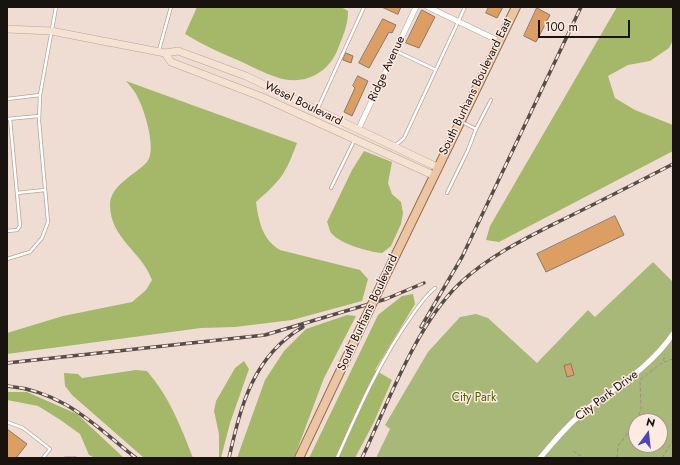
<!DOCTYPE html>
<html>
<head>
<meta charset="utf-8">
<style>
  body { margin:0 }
  #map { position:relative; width:680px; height:465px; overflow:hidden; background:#efddd4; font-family:Jost,sans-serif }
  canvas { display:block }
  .frame { position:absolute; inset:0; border:8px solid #191310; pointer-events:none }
  .north { position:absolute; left:628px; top:413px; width:40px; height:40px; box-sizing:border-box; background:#fdeae1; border:1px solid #a2948d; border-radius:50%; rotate:15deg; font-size:11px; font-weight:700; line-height:16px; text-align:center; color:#191310 }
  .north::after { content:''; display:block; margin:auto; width:14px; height:18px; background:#4c44bb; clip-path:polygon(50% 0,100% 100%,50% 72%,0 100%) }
  .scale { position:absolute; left:538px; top:20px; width:92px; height:18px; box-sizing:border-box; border:2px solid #191310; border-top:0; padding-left:5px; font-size:12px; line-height:14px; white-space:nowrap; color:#191310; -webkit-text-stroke:3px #fdeae1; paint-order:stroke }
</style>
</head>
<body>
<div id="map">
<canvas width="680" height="465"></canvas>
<div class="frame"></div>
<div class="north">N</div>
<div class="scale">100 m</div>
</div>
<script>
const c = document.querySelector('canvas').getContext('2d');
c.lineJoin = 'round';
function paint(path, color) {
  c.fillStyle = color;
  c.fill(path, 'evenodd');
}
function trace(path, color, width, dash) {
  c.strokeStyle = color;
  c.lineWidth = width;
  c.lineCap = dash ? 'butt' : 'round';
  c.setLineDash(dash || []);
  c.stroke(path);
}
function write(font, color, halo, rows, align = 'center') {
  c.font = font + ' Jost,sans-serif';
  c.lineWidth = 3;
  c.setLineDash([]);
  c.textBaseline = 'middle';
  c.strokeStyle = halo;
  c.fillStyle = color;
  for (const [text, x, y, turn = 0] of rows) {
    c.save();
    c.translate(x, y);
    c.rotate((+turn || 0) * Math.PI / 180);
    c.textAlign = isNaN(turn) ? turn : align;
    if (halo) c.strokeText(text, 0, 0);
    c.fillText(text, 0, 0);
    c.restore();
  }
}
const green = new Path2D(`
  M653 262 673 282V458H376L390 429 385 425 428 352 460 317 476 314 488 318 537 363 588 310 595 317ZM636 421H660V445H636Z`);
const forest = new Path2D(`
  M197 7H341L348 11C348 24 344 34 339 46 330 73 304 87 276 77 264 73 253 67 242 62 223 54 203 45 185 34Z
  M617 7H673V40L669 48 650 61 628 65 608 76 615 98 635 110 673 125V151L499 242 486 240 490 226Z
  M126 81 297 143C285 175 281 180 256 202 259 222 262 239 280 250L360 270 368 279 362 301 292 320 235 327 201 328 7 354V333L63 316 132 302 146 290 152 280C142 252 110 238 110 205 110 185 135 175 147 162 157 151 145 111 138 98 135 91 130 86 126 81Z
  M364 151 392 162 388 183 392 194 401 202 403 213 401 224 391 246 382 253C369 252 336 243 330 231 329 228 328 224 327 222L352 170Z
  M413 294 415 304 375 370 392 380 374 422 355 458H309L378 315 402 296Z
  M347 315 356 316 324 378 294 458H237L265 380 284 351 306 329Z
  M244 361 249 369 230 423 221 458H219V434L214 411 216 401 235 368Z
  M136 370 147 371C169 396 181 427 193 458H144L72 395 65 386 64 373 78 374 82 378Z
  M7 392H27L77 414 124 458H95L89 455 80 434 59 419 38 406 7 400Z`);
const building = new Path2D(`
  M382 7H401L398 14Z
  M489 7H503L497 18 486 13Z
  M537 8 550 15 536 42 524 36Z
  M422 10 435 17 419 48 406 43Z
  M383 19 396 25 392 33 389 32 369 68 359 63Z
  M346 53 353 56 351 63 343 60Z
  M358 76 368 81 352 116 344 112 355 88 353 86Z
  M615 216 624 235 546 272 537 254Z
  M571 364 574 375 567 377 564 366Z
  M7 429 27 444 16 458H7Z`);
const path = new Path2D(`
  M664 362 673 359
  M637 421 641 409 640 380 663 362 665 354
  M573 451 584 458
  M617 458 618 446 636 422
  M662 458 673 440`);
const service = new Path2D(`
  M159 50 171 7
  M396 51 436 70
  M7 99 40 95
  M318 108 364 7
  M7 119 39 116
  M462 122 476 129 491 100
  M396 145 404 138 465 7
  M331 188 354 141
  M17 193 45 190
  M447 193 468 150 476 129
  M7 231 17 230 20 226 10 119
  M7 259 30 252 42 238 48 222 39 121 40 95 56 7
  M7 422 23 428 50 449 43 458
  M66 458H75
  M337 458C359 408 381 358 413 314 420 304 426 295 435 288`);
const minor = new Path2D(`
  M428 7 499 41
  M358 130 416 7
  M540 458C556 439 572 420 592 405 622 383 651 366 673 334`);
const secondary = new Path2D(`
  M7 29 51 31 165 53 178 51 246 76 437 167
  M165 53 171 62 262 97 433 175`);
const primary = new Path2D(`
  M384 279 516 7
  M299 458 364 321`);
const rail = new Path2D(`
  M421 327 462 257 581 7
  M7 363 265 335 386 299 424 283
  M7 386C63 391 94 425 136 458
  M229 458C241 405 253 356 303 327
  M362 458C388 403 415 327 459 284 489 256 526 238 562 220 599 202 636 183 673 164`);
const primaryBridge = new Path2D(`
  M364 321 384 279`);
const streetNames = [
  ["Ridge Avenue",387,69,-65],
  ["South Burhans Boulevard East",476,87,-64],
  ["Wesel Boulevard",303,104,26],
  ["South Burhans Boulevard",368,313,-65],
  ["City Park Drive",607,396,-37]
];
const parkNames = [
  ["City Park",474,398]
];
paint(green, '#a8b878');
paint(forest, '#a5b869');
paint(building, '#dc9e62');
trace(building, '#85786c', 1);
trace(service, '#b6a59c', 4);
trace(minor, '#b6a59c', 6);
trace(secondary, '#b6a59c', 8);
trace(primary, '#996e49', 10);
trace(path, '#9d9089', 1, [4, 2]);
trace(service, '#fff', 2.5);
trace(minor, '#fff', 5);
trace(secondary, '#f5e2d2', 7);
trace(primary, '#ebc5a4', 8);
trace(rail, '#564d48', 3.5);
trace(rail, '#fdeae1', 2, [6]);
trace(primaryBridge, '#996e49', 10, []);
trace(primaryBridge, '#ebc5a4', 8);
write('12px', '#191310', '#fdeae1', streetNames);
write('12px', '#505f00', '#fdeae1', parkNames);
</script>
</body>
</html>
